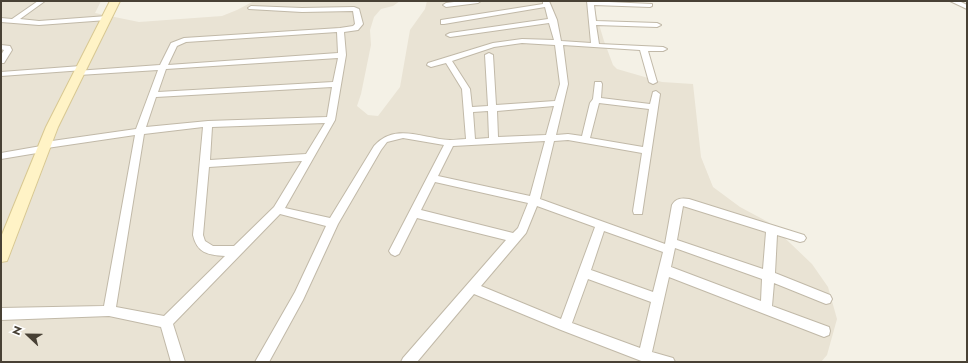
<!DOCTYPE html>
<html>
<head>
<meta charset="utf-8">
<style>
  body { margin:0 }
  #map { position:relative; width:968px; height:363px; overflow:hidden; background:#f4f1e6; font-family:Jost,sans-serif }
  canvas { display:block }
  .frame { position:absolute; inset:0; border:2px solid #484135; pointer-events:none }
  .north { position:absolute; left:8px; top:315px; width:40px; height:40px; -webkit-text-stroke:3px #fff; paint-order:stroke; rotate:292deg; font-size:11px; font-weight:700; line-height:16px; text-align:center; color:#484135 }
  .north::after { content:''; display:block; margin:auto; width:14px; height:18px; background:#484135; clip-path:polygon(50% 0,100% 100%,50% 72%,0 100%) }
</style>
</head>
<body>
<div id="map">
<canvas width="968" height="363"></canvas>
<div class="frame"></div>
<div class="north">N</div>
</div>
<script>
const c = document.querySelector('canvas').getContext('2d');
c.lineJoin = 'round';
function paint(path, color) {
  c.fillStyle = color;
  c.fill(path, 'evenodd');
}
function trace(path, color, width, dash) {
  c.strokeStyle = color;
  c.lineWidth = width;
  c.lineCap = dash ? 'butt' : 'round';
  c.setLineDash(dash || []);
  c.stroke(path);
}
const residential = new Path2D(`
  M1 1H101L95 13 139 22 222 16 237 10 254 1H400L393 6 381 9 374 17 370 30 371 45 361 94 357 106 368 115 378 116 400 87 410 30 425 9 427 1H592L604 41 613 65 617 69 662 82 693 84 701 157 713 187 740 207 768 222 812 264 828 287 837 319 827 355 821 362H1Z`);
const street = new Path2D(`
  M38 1H45L20 19 39 21 107 16 111 18 107 20 39 25 1 22V18L12 19Z
  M462 1H481L478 3 446 7 443 5 446 3Z
  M543 1H549L557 20 561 41 591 43 587 1 652 4V6L650 7 594 5 596 21 657 23 661 25 657 27 596 25 599 44 663 47 667 49 663 51H648L657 82 653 84 649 82 640 50 563 45 568 84 556 135 568 134 582 136 590 103 593 99 595 82H601L602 84 601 98 650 104 653 92 656 91 660 94 642 214H634L633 211 642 153 568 140 554 141 540 199 665 244 672 205C676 198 682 198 689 199L804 235 806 238 804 241 800 242 777 235 775 273 830 295 832 299 830 303 826 304 774 283 772 306 829 327 830 331 829 335 824 337 669 277 652 352 673 358 675 362H644L561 330 474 294 417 362H401L403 358 506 240 417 218 399 254 395 256 391 254 389 251 444 145 403 138 387 142 381 150 338 224 303 300 269 362H255L295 292 326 226 280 214 173 324 185 362H171L161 327 109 316 1 320V308L104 306 135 135 47 148 46 151 43 152 1 159V153L41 146 42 143 45 142 136 129 158 70 79 75 75 73 76 71 160 65 171 43 184 38 340 28 353 26 355 24 353 11 302 12 249 9 248 8 251 6 302 8 354 7 359 9 363 24 358 30 344 32 346 55 335 120 285 208 330 218 374 146C395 122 424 139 450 140 456 140 461 139 466 139L462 89 446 63 431 67 427 65 428 63 493 43 522 39 554 40 549 23 450 37 446 35 450 33 548 19 545 7 444 24H441V20L543 4ZM337 32 338 53 168 65 177 46 186 42ZM522 43 555 45 560 84 555 101 496 105 493 55 489 53 485 55 488 106 472 107 470 89 452 61 494 47ZM338 58 333 82 158 92 166 69ZM332 87 327 117 208 121 146 127 156 97ZM599 103 649 109 643 147 590 138ZM554 106 546 135 498 137 497 111ZM488 111 489 138 475 139 473 112ZM325 123 306 154 210 160 212 127ZM203 127 193 235C197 253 208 255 225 256L164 316 116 307 144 134ZM545 141 530 196 438 176 453 146ZM302 161 274 207 234 246H213L205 241 203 235 209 167ZM435 182 528 203 518 228 513 233 421 210ZM537 206 595 227 561 319 481 286 526 233ZM683 206 766 232 763 269 677 240ZM604 231 663 252 653 292 591 270ZM675 248 762 279 761 301 671 267ZM588 279 651 302 640 348 572 323Z
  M950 1H959L967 5V9Z
  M1 45 10 46 12 50 4 63H1V55L4 50 1 49Z
  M81 66 85 68 84 70 1 76V72Z`);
const secondary = new Path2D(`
  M110 1H120L58 127 9 256 7 261 1 262V237L46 127Z`);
paint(residential, '#e9e3d4');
trace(street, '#c1b9a8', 2);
trace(secondary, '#d8c892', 2);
paint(street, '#fff');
paint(secondary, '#fff3c6');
</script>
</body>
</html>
